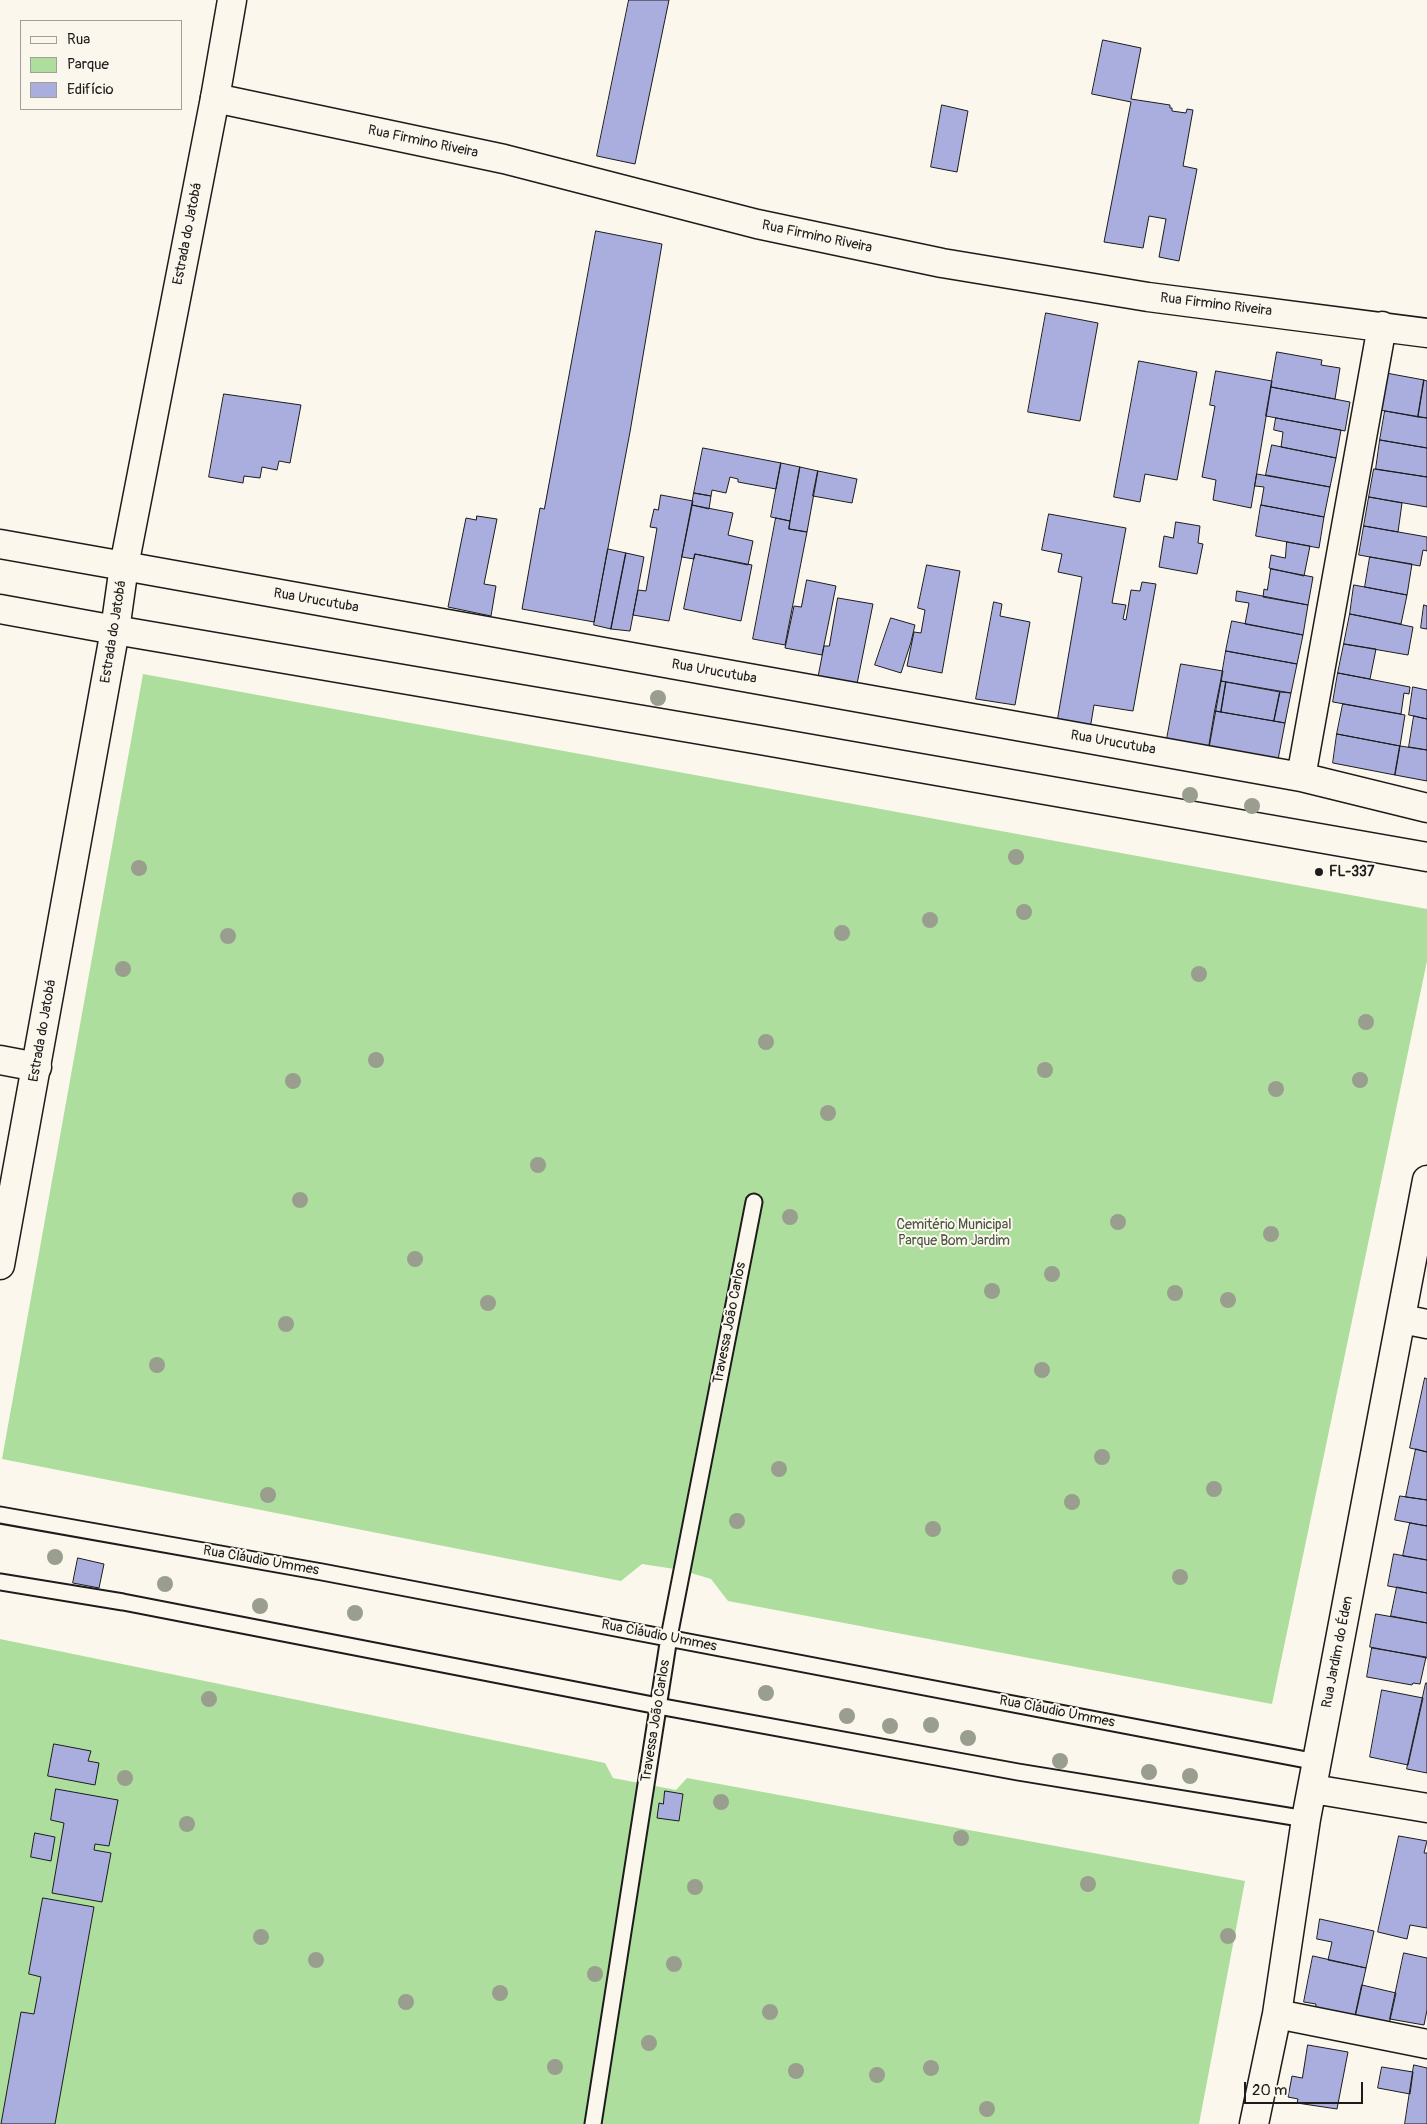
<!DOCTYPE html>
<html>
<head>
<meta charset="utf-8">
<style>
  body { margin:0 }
  #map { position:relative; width:1427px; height:2124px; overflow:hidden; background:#fbf7ec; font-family:Pangolin,sans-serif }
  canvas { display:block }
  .legend { position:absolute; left:20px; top:20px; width:162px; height:90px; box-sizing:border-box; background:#fbf7ec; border:1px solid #a29f99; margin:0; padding:6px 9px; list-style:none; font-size:15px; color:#1c1c1c }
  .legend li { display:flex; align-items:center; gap:10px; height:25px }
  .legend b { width:25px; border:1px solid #a29f99 }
  .scale { position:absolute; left:1244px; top:2082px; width:119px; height:22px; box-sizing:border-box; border:2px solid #1c1c1c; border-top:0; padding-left:6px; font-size:15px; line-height:18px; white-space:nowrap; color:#1c1c1c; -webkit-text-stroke:4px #fbf7ec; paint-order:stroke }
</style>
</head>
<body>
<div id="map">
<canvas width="1427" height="2124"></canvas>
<ul class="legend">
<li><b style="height:6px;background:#fbf7ec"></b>Rua</li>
<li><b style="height:14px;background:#aede9e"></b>Parque</li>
<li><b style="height:14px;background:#a9aede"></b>Edifício</li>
</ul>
<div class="scale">20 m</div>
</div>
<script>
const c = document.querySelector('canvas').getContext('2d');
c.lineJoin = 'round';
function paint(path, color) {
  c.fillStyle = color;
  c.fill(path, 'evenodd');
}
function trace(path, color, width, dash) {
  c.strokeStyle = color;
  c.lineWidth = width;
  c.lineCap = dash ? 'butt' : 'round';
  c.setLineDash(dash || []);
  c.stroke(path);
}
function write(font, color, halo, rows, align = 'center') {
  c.font = font + ' Pangolin,sans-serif';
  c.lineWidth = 4;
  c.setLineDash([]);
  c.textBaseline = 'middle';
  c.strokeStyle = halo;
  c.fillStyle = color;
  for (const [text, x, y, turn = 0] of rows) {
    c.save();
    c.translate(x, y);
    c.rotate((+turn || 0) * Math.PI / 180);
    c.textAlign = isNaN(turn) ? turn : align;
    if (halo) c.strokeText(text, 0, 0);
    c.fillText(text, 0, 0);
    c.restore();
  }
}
const green = new Path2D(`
  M143 674 1427 909V961L1272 1704 728 1601 711 1579 681 1570 642 1564 621 1581 2 1459Z
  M0 1639 605 1763 613 1778 676 1790 687 1778 1245 1881 1199 2124H0Z`);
const building = new Path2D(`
  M629 0H669L635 164 597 156Z
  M1103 40 1141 48 1131 99 1170 105V108H1172V111L1186 113 1187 109 1193 110 1183 166 1197 169 1179 261 1159 257 1166 219 1149 216 1143 248 1104 242 1131 102 1092 94Z
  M942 105 968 111 957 172 931 167Z
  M596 231 662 244 630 432 594 622 522 609 540 508 544 509Z
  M1046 313 1098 323 1080 421 1028 412Z
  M1277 352 1322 360 1321 365 1340 368 1335 399 1271 387Z
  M1139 361 1197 372 1177 480 1145 474 1140 502 1114 497Z
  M1216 371 1272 381 1251 508 1213 500 1216 480 1202 477 1215 406 1210 405Z
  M1386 373 1424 380 1418 417 1380 410Z
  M1424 380 1427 381V418L1418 417Z
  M1271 387 1350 402 1345 431 1266 416Z
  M224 394 301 405 290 463 279 461 277 470 262 467 260 478 244 476 243 483 209 477Z
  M1385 411 1427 418V448L1380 440Z
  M1276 418 1341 430 1336 458 1281 447 1283 432 1274 430Z
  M1380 440 1427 448V477L1376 469Z
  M1272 445 1336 458 1330 487 1266 475Z
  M703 448 781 463 776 489 738 482V479L730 477 726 493 712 490 711 496 694 493Z
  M781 463 800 467 790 521 771 517Z
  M800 467 818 471 807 532 789 529Z
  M1374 469 1427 477V507L1369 497Z
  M818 471 857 479 852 503 813 496Z
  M1257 474 1330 487 1324 517 1261 505 1264 487 1255 486Z
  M694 493 711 496 709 509 692 505Z
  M661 495 693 501 669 621 633 615 638 590 646 591 657 528 650 527 654 509 658 510Z
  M1369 497 1402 503 1398 532 1364 526Z
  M692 505 733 513 728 535 753 541 748 565 695 554 694 559 682 557Z
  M1261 505 1324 517 1319 548 1256 536Z
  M1049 514 1126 528 1112 603 1126 605 1123 619 1126 620 1131 590 1140 591 1142 582 1156 584 1133 711 1094 705 1090 729 1057 722 1082 577 1058 572 1062 554 1042 550Z
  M477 516 497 519 484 584 496 586 491 616 448 607 466 518 476 520Z
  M776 518 790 521 789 529 807 532 785 645 753 639Z
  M1176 522 1200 526 1198 543 1203 544 1197 574 1159 567 1164 536 1173 538Z
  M1364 526 1427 537V551L1423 550 1420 566 1359 555Z
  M1287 542 1310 546 1304 576 1269 568 1271 555 1285 558Z
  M608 549 626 553 611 629 594 625Z
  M626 553 644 557 630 631 611 629Z
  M695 554 752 565 741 621 684 609Z
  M1370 557 1412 564 1407 595 1365 587Z
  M927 565 960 571 942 673 907 666 914 632 921 633 925 610 918 608Z
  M1271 569 1313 577 1308 605 1263 597 1264 589 1267 590Z
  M807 580 836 586 822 655 785 648 794 606 801 607Z
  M1354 585 1407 595 1401 624 1350 614Z
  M1237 591 1308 605 1303 635 1245 624 1249 603 1236 601Z
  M838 598 873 604 857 684 818 677 824 646H829Z
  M994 602 1002 604 1000 616 1030 622 1015 705 976 699Z
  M1424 605 1427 606V629L1421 628Z
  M1350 614 1413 627 1408 655 1344 644Z
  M891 618 915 625 911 642 901 673 875 665Z
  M1232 621 1303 635 1297 664 1226 651Z
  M1344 644 1376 649 1370 679 1338 673Z
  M1226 651 1297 664 1291 693 1221 681Z
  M1181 664 1223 671 1208 753 1166 744Z
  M1338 673 1410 687 1409 694 1404 693 1401 714 1333 702Z
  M1221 681 1226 682 1221 712 1215 711Z
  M1226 682 1280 692 1274 721 1221 712Z
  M1413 687 1427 690V719L1409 715Z
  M1280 692 1291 693 1285 723 1274 721Z
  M1343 704 1405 715 1400 746 1337 734Z
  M1215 711 1285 723 1277 765 1208 753Z
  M1414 716 1427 719V750L1409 747Z
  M1337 734 1400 746 1395 775 1333 763Z
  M1400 746 1427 750V781L1395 775Z
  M1425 1378 1427 1379V1452L1410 1448Z
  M1416 1449 1427 1452V1500L1406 1497Z
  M1400 1496 1427 1500V1526L1395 1520Z
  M1410 1523 1427 1526V1560L1403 1556Z
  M1394 1554 1427 1560V1593L1388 1586Z
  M78 1558 104 1564 99 1588 73 1583Z
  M1397 1587 1427 1593V1623L1391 1616Z
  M1376 1614 1427 1623V1658L1370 1647Z
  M1372 1648 1426 1657 1420 1684 1413 1683 1412 1685 1367 1677Z
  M1426 1683H1427V1773L1407 1769Z
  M1382 1690 1423 1698 1408 1765 1370 1757Z
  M54 1744 91 1751 88 1761 99 1763 95 1785 48 1776Z
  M56 1789 118 1800 109 1846 95 1844 94 1850 111 1853 102 1902 52 1893 64 1823 51 1820Z
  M665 1791 683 1794 679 1821 657 1818 659 1803 663 1804Z
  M35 1833 55 1837 51 1861 31 1857Z
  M1399 1836 1427 1841 1424 1853H1427V1928L1410 1925 1407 1939 1378 1932Z
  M43 1898 94 1907 55 2124H1L21 2012 34 2014 41 1977 29 1974Z
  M1320 1919 1374 1931 1366 1968 1328 1960 1332 1942 1317 1939Z
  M1404 1953 1427 1958V2010L1424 2025 1390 2019Z
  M1313 1956 1366 1968 1354 2022 1315 2014 1316 2004 1304 2002Z
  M1362 1985 1396 1993 1388 2029 1354 2022Z
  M1308 2045 1348 2052 1337 2109 1297 2103 1298 2099 1288 2097 1292 2076 1302 2078Z
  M1414 2065 1427 2068V2124H1405Z
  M1382 2067 1413 2072 1410 2094 1378 2088Z`);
const service = new Path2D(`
  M0 1515 322 1572 1317 1762
  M0 1582 123 1602 658 1706 1018 1772 1306 1819
  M593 2124 669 1637 754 1202`);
const minor = new Path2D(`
  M215 98 504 159 757 224 942 263 1148 297 1427 333
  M124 566 1301 777 1427 808
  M115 630 760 740 1427 857
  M1301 777 1382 326
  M0 1060 37 1067
  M1402 1319 1427 1324
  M1313 1789 1427 1808
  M1277 2014 1427 2044
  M1254 2124 1277 2014 1306 1819 1427 1180`);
const tertiary = new Path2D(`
  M0 544 124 566
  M0 609 115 630
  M0 1265 115 630 124 566 215 98 232 0`);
const trees = [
  [658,698],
  [1190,795],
  [1252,806],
  [1016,857],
  [139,868],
  [1024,912],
  [930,920],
  [842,933],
  [228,936],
  [123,969],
  [1199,974],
  [1366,1022],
  [766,1042],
  [376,1060],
  [1045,1070],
  [1360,1080],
  [293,1081],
  [1276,1089],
  [828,1113],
  [538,1165],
  [300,1200],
  [790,1217],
  [1118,1222],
  [1271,1234],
  [415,1259],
  [1052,1274],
  [992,1291],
  [1175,1293],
  [1228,1300],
  [488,1303],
  [286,1324],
  [157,1365],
  [1042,1370],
  [1102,1457],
  [779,1469],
  [1214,1489],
  [268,1495],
  [1072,1502],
  [737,1521],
  [933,1529],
  [55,1557],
  [1180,1577],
  [165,1584],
  [260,1606],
  [355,1613],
  [766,1693],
  [209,1699],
  [847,1716],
  [931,1725],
  [890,1726],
  [968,1738],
  [1060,1761],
  [1149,1772],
  [1190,1776],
  [125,1778],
  [721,1802],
  [187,1824],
  [961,1838],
  [1088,1884],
  [695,1887],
  [1228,1936],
  [261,1937],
  [316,1960],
  [674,1964],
  [595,1974],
  [500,1993],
  [406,2002],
  [770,2012],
  [649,2043],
  [555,2067],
  [931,2068],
  [796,2071],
  [877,2075],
  [987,2109]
];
const markers = [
  [1319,872,5,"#1c1c1c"]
];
const streetNames = [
  ["Rua Firmino Riveira",423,142,12],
  ["Estrada do Jatobá",188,234,-79],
  ["Rua Firmino Riveira",817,237,12],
  ["Rua Firmino Riveira",1216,305,7],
  ["Rua Urucutuba",316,601,10],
  ["Estrada do Jatobá",114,632,-81],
  ["Rua Urucutuba",714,672,10],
  ["Rua Urucutuba",1113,743,10],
  ["Estrada do Jatobá",43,1031,-80],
  ["Travessa João Carlos",730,1323,-79],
  ["Rua Cláudio Ummes",261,1561,10],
  ["Rua Cláudio Ummes",659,1636,11],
  ["Rua Jardim do Éden",1338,1652,-79],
  ["Rua Cláudio Ummes",1057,1712,11],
  ["Travessa João Carlos",656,1721,-81]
];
const poiNames = [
  ["FL-337",1329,872]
];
const parkNames = [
  ["Cemitério Municipal",954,1225],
  ["Parque Bom Jardim",954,1241]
];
paint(green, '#aede9e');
paint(building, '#a9aede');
trace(building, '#1c1c1c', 1);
trace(service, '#1c1c1c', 19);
trace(minor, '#1c1c1c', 31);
trace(tertiary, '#1c1c1c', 31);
trace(service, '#fbf7ec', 15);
trace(minor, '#fbf7ec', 28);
trace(tertiary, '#fbf7ec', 28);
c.fillStyle = '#999e8f';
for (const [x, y] of trees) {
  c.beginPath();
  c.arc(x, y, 8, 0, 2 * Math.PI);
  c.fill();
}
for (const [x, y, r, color] of markers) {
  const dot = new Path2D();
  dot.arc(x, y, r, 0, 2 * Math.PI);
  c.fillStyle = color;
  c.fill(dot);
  trace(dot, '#fbf7ec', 2);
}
write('14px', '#1c1c1c', '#fbf7ec', streetNames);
write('bold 14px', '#1c1c1c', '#fbf7ec', poiNames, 'left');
write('14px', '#485643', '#fbf7ec', parkNames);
</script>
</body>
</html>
